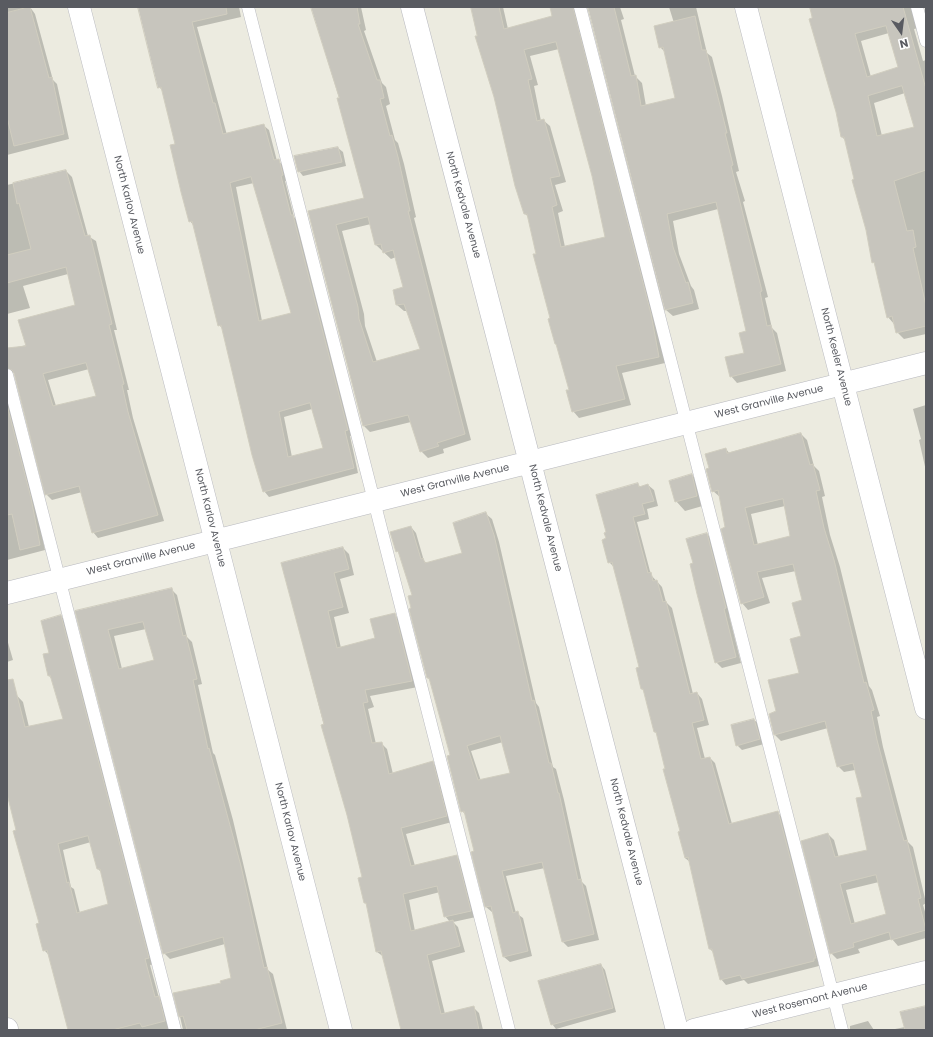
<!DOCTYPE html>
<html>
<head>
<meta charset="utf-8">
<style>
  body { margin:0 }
  #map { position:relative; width:933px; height:1037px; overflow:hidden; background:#ecebe0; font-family:Poppins,sans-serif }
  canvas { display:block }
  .frame { position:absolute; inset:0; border:8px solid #595b61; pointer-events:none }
  .north { position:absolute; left:881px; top:12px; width:40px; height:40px; -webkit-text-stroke:3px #fff; paint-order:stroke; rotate:166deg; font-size:11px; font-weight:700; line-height:16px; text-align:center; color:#595b61 }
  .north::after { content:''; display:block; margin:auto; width:14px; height:18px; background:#595b61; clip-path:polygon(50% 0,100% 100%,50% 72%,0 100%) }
</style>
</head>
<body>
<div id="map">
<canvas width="933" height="1037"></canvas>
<div class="frame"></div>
<div class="north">N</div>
</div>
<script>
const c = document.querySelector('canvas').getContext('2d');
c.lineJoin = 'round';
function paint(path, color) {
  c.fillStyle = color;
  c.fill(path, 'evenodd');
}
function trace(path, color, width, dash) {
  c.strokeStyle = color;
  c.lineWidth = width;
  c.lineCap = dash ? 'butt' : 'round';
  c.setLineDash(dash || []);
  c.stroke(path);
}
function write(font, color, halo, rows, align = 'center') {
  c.font = font + ' Poppins,sans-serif';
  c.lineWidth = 4;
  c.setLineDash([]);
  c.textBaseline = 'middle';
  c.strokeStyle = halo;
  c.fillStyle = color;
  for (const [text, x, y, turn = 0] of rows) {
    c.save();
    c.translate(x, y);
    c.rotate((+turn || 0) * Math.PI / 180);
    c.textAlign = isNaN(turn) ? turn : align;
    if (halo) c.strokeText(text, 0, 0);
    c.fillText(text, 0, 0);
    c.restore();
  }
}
const shadow = new Path2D(`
  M7 7H30L35 14 53 80 57 84 69 139 7 155Z
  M139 7H239L241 17 197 27 227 135 263 125 269 130 277 161 284 165 288 180 285 181 294 217 298 221 353 435 350 436 358 473 269 497 264 491 224 330 219 325 194 226 190 221 176 145 163 91 159 87ZM254 183 293 314 262 321 236 187ZM312 409 324 448 292 457 284 417Z
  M312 7H361L366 30 364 31 382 83 386 87 390 104 386 106 395 140 398 143 404 164 416 217 414 218 471 440 443 449 444 453 428 458 421 451 411 422 370 432 364 426 309 212 365 199 340 99ZM371 224 376 245 391 259 396 257 405 288 394 290 397 305 404 311H408L421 350 377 362 365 326 364 314 342 231Z
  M471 7H503L508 29 554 16 551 7H583L657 321 665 363 622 373 631 405 579 418 573 411 570 391 558 346 556 344 529 217 525 214ZM559 49 593 175 606 238 565 247 558 213 563 211 555 185 566 182 550 126 543 120 541 121 534 86 538 85 530 56Z
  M589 7H620L624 19 621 20 635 76 642 83 646 106 676 99 665 52 660 47 674 23 669 7H696L707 53 712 57 722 96 739 171 736 172 745 201 743 202 768 297 765 298 772 328 777 333 786 371 737 383 731 376 745 354 748 332 718 209 673 221 679 254 691 286 694 290 699 309 673 316 666 310Z
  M810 7H921L919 28 914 29 923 61 926 60V334L904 339 897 332 894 324 888 317 875 264 873 262 867 230 846 141 842 137 837 112ZM889 33 900 68 871 77 861 41ZM905 93 915 128 882 136 874 103Z
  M338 148 343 152 346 166 303 176 299 171Z
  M66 171 72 177 88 236 96 241 117 330H114L129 390H127L133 418 164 521 98 538 93 532 82 492 52 500 46 494 15 373H11L7 377V349L27 345 76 306 68 274 23 286 30 308 7 314V185ZM89 369 97 397 56 406 48 380Z
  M7 391 36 505 45 550 7 560Z
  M926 405V471L919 440 921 439 913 409Z
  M801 434 807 440 814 466 819 471 825 496 822 497 830 535 840 567 869 686 872 690 880 716 877 717 883 747 908 842 913 847 926 903 923 905 926 915V938L898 946 892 939 858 949 860 953 837 959 831 953 828 834 834 840 839 858 868 851 863 798 855 770 844 772 838 766 828 728 781 741 775 735 770 715 777 712 800 673 804 601 796 571 762 578 770 603 748 610 742 603 720 497 713 491 726 449 730 454ZM785 506 791 537 758 545 751 514ZM879 882 887 915 855 924 846 890Z
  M692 475 701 484 706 505 685 511 676 501Z
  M637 484 641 487 648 485 654 490 658 506 647 509 649 519 637 522 651 575 662 587 666 602 672 608 693 694 697 693 702 699 709 725 697 728 705 759 710 758 715 763 732 824 777 812 783 818 820 963H818L819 966 748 984 744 980 726 985 721 979 714 953 710 949 690 862 685 858 681 832 658 735 655 732 645 692 642 689 640 668 614 567 609 562 607 539Z
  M486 514 492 519 499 542 536 703 539 707 553 767 556 769 564 800 582 882 586 886 599 940 568 947 563 942 545 868 506 876 516 913 523 918 532 956 510 962 504 957 494 912H492L486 907 473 853 476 852 467 816 462 811 452 756 431 681 428 678 412 609 413 596 400 554 397 551 411 527 416 533 424 561 427 563 463 554ZM503 742 511 773 481 781 471 751Z
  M707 534 713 540 732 614 729 615 741 663 722 668 716 662 694 564Z
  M343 548 349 554 354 575 340 579 349 613 334 617 341 648 376 639 394 614 400 620 418 687 370 696 374 707 368 709 376 744 381 743 387 749 393 774 432 762 438 768 452 822 406 834 415 866 456 856 462 862 476 917 453 922 458 927 465 952 432 961 445 1014 473 1007 479 1013 483 1030H401L384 957 377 952 368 905 365 903 363 877 282 563ZM440 892 445 916 450 922 415 931 409 900Z
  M171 589 177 595 187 637 192 642 202 684 198 685 213 753 215 755 233 820 268 970 273 974 287 1030H183L175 994 222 984 232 978 225 944 170 959 164 953 76 612ZM146 629 155 661 122 669 114 636Z
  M61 616 66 622 154 964 150 965 159 998 164 1003 172 1030H69L50 956 44 950 40 924 7 791V685L23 702 29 727 64 719 53 680 49 676 50 653ZM91 842 98 869 101 872 110 905 80 913 74 889 71 887 63 850Z
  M7 639 13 660 7 662Z
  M754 720 759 724 764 744 742 750 737 745Z
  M601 965 605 970 616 1012 556 1029 552 1024Z
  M926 1007V1030H890L905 1027Z
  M868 1021 874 1030H850V1026Z`);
const building = new Path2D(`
  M30 7 49 78 52 77 64 134 14 146 7 117V13Z
  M138 7H226L227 14 192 22 213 103H215L223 134 264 124 274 160 279 159 283 175 281 176 291 215H293L348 430 345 431 354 468 263 492 252 455 221 325 218 326 192 221 189 222 181 192 170 145 175 144 161 87 158 88ZM251 177 291 313 259 321 230 183ZM310 403 323 448 288 457 279 412Z
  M311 7H357L360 24H358L377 80H380L384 98 380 99 390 136 392 135 398 157 410 211H408L465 434 437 443 439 446 420 452 408 415 363 426 308 211 364 198 337 98H339ZM368 217 375 245 381 244 383 253 393 250 403 287 393 290 396 305 404 304 420 349 373 362 359 319 358 307 336 225Z
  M471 7H499L504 29 552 16 550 7H573L651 314 659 357 616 366 625 399 572 412 566 390H569L556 344H555L548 319 550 318 533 254H536L527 214H524L515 186 494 97 475 36H477ZM556 42 592 176 605 237 561 247 552 207 557 205 550 178 560 176 544 119 537 121 528 80 532 79 524 50Z
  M588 7H614L631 76 636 75 641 106 675 98 663 47 659 48 654 26 695 16 702 50H706L727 133H725L733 165 731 166 762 291 760 292 767 326 771 325 781 364 730 377 725 357 744 353 739 333 746 331 716 202 667 214 673 247 686 283 688 282 693 303 665 310Z
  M810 7H903L926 89V170L894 181 907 231 913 230 916 247 913 248 926 306V326L896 333 892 316 887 318 874 262 872 263 866 230 852 180 854 179 844 137H841L836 112 809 19 812 18ZM886 26 898 67 867 77 855 34ZM902 86 914 127 877 136 868 96Z
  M338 147 342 162 298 172 294 156Z
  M66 170 85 236 90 235 112 324 109 325 124 384 122 385 128 412 158 515 92 533 79 486 45 495 14 373 12 370 7 368V348L26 346 18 320 75 305 66 267 7 283V255L31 249 19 203 17 204 13 183ZM86 363 96 396 53 406 43 374Z
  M7 405 31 498 40 545 20 550 12 514 7 515Z
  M801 433 810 465 813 464 820 490 816 491 824 528 834 560 864 683 866 682 874 710 871 711 877 740 896 813 904 841 907 840 921 898 918 899 926 930 891 940 889 932 853 943 854 947 830 954 801 841 828 833 835 857 867 850 856 798 862 797 853 763 837 767 825 721 774 735 769 714 776 711 768 680 799 673 790 639 801 636 792 603 802 600 793 564 757 572 764 597 741 604 721 529 725 527 718 490 712 492 706 469 709 468 705 454 726 448 727 453ZM783 499 790 536 754 545 745 508ZM876 875 886 914 851 924 840 884Z
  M692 474 697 496 675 502 669 481Z
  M638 483 639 487 648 484 654 501 642 504 645 514 633 517 648 573 651 572 653 581 657 580 663 602 666 601 690 694 697 692 704 720 692 723 701 759 710 757 729 824 778 811 816 958H814V961L742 979 740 975 720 980 712 949H709L688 857 685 858 678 832 680 831 663 769H665L656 732H654L643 689H641L636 668 639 667 623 604 612 562 608 563 602 540 606 538 604 533 606 532 596 495Z
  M486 512 494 535 532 701 534 700 549 763H551L558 793H559L578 880 581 879 594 934 562 942 542 862 502 871 513 913 518 911 528 951 503 957 491 906 485 907 471 852 474 851 464 811 461 812 447 756 450 755 429 678H427L409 609 411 608 408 596 412 595 398 551 396 552 390 532 411 526 421 559 423 558 425 563 462 553 453 523ZM500 736 510 773 478 780 467 746Z
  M707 533 726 608 724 609 736 657 715 663 697 594 690 564 693 563 686 539Z
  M343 547 349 569 334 573 343 607 328 611 337 648 375 638 370 619 395 613 412 681 365 690 368 702 363 703 372 743 382 742 389 774 433 761 447 816 401 828 411 866 457 855 471 911 444 917 437 886 403 894 411 931 453 920 460 946 427 955 441 1014 474 1006 479 1030H401L381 951 376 952 366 903H364L358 878 362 877 347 815 321 725 324 724 281 563Z
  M172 588 183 636 186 635 197 679 193 680 208 749 209 748 241 866 264 968 267 967 282 1023 254 1030H187L183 1016 179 1017 173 993 221 983 220 981 231 978 223 937 163 954 75 611ZM143 622 154 660 119 669 108 630Z
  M61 615 149 958 145 959 155 997 159 996 165 1021 142 1027 140 1023 112 1030H68L47 950 43 951 36 924 39 923 13 831 16 830 7 794V680L13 679 25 727 63 719 50 675 48 676 43 654 49 653 41 621ZM88 836 97 869H100L108 904 77 913 69 882 67 883 58 844Z
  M754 719 760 739 736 746 731 725Z
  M601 964 613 1008 551 1025 538 981Z
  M926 1006V1030H905L900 1012Z`);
const lane = new Path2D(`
  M248 7 509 1030
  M580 7 842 1030
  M917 7 926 41
  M7 375 175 1030`);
const street = new Path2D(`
  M79 7 341 1030
  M412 7 677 1030
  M746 7 926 708
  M7 593 926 363
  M7 1029V1030
  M694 1030 926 972`);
const streetNames = [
  ["North Karlov Avenue",129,205,76],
  ["North Kedvale Avenue",463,205,75],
  ["North Keeler Avenue",836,357,76],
  ["West Granville Avenue",769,402,-14],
  ["West Granville Avenue",455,481,-14],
  ["North Karlov Avenue",210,518,76],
  ["North Kedvale Avenue",545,518,76],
  ["West Granville Avenue",141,559,-14],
  ["North Karlov Avenue",290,832,76],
  ["North Kedvale Avenue",626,832,76],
  ["West Rosemont Avenue",810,1001,-14]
];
paint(shadow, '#0003');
paint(building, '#c7c5bd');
trace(building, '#d0cdbf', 1);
trace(lane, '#b8b9bf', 13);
trace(street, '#b8b9bf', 23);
trace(lane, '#fff', 12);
trace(street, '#fff', 22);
write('10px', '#595b61', '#fff', streetNames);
</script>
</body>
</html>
